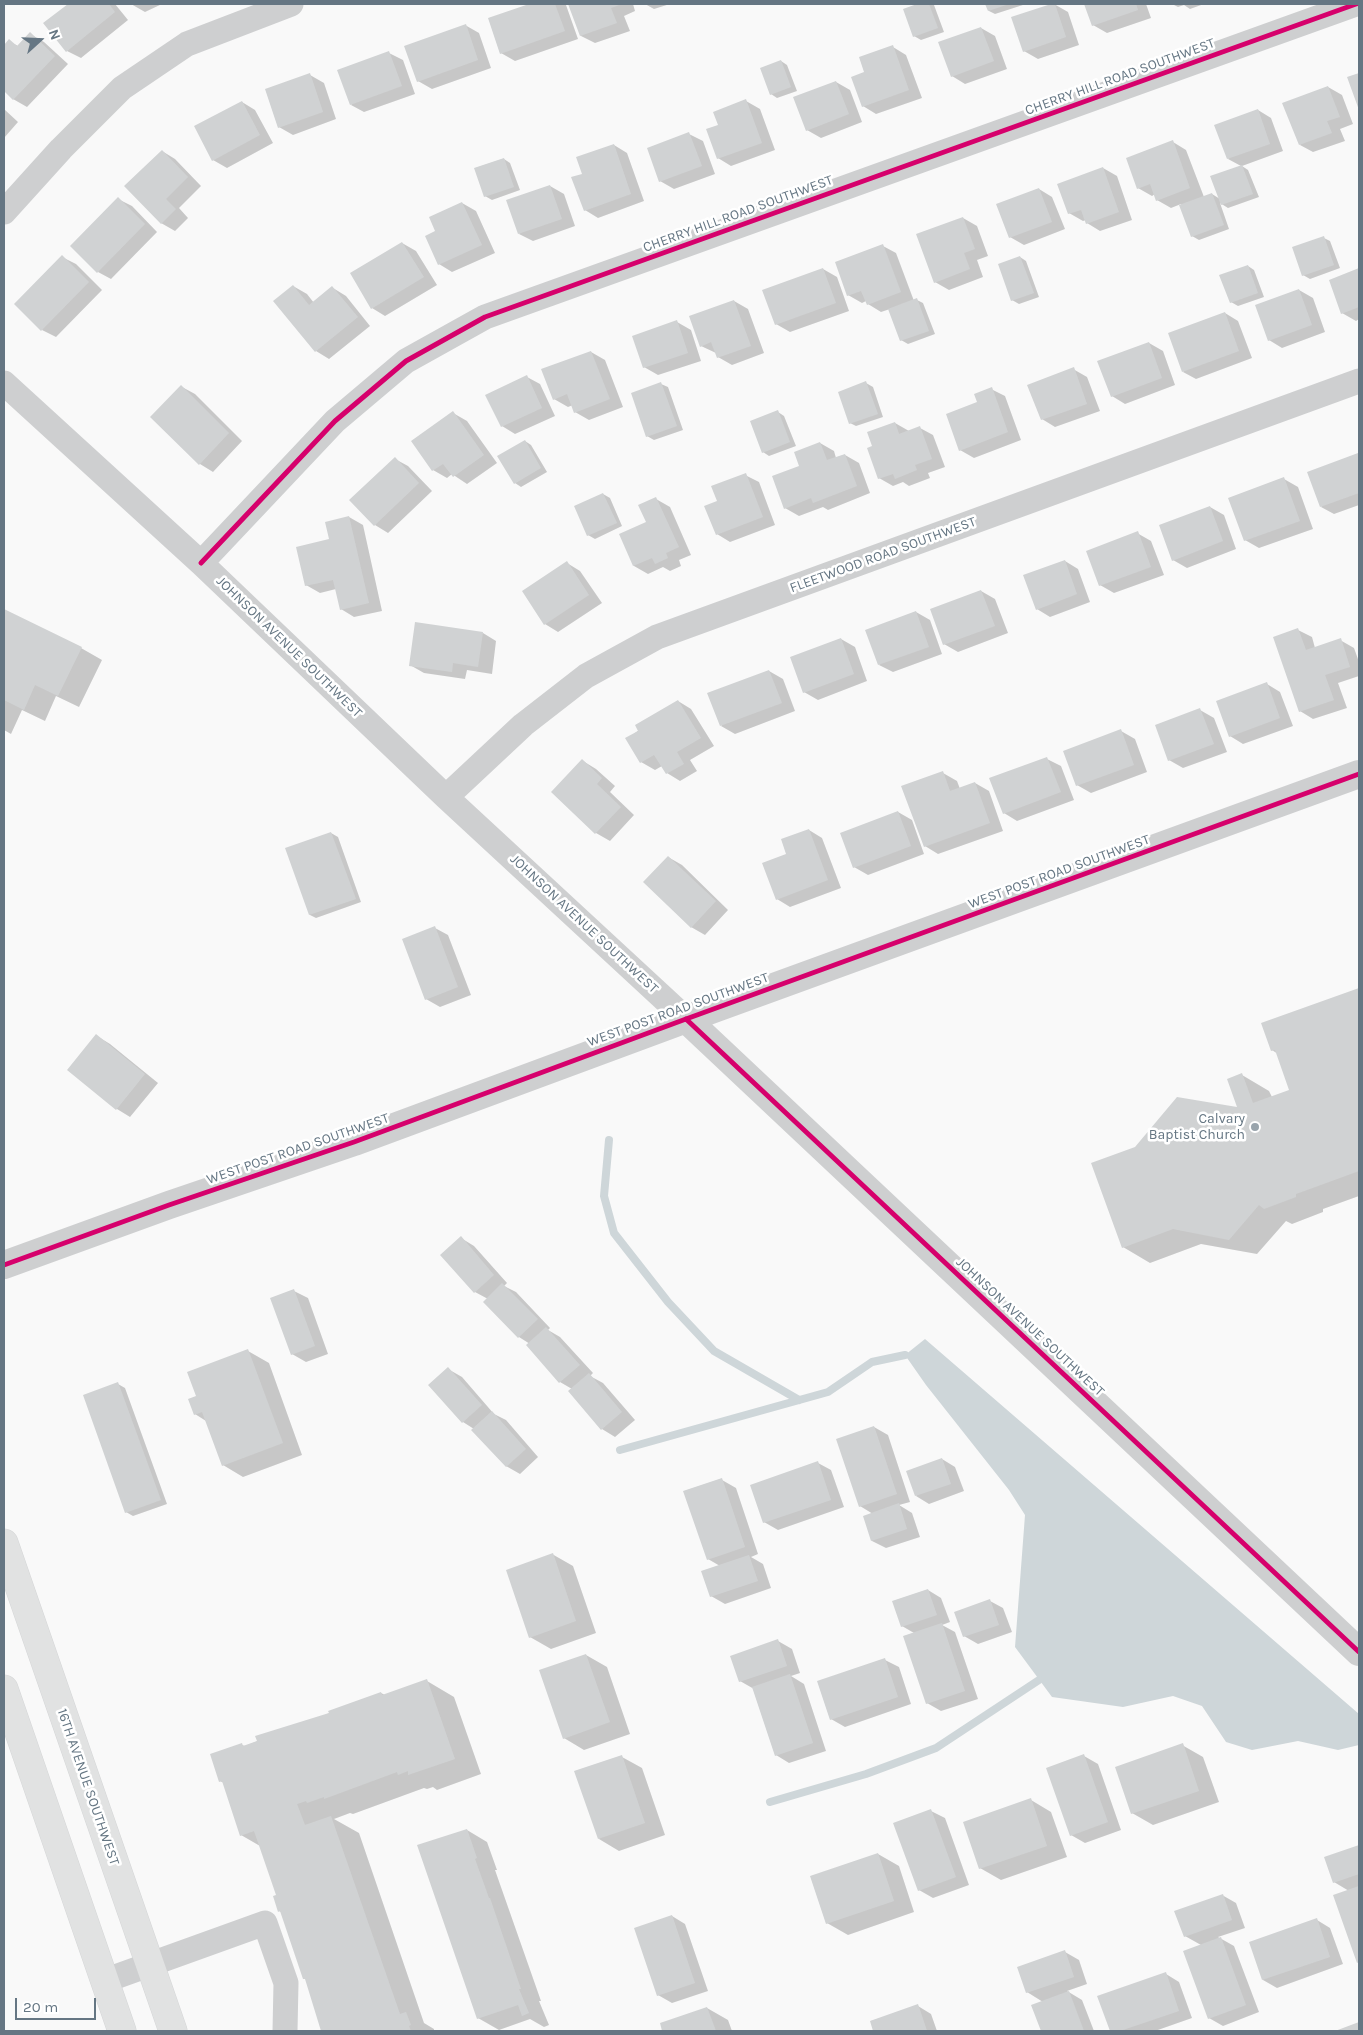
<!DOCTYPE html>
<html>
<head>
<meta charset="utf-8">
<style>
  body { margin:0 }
  #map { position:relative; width:1363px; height:2035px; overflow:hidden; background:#f9f9f9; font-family:Karla,sans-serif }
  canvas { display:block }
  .frame { position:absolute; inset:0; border:5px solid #657683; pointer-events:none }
  .north { position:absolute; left:15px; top:15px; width:50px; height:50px; -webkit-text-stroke:4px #fff; paint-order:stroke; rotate:70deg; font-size:14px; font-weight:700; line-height:20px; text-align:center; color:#657683 }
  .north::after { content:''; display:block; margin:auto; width:18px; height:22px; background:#657683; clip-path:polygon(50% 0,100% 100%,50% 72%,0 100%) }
  .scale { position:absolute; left:15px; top:1998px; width:81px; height:22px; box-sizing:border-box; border:2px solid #657683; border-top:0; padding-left:6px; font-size:15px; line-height:18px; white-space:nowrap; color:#657683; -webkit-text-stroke:4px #fff; paint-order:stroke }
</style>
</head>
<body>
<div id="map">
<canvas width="1363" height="2035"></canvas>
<div class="frame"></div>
<div class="north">N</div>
<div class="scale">20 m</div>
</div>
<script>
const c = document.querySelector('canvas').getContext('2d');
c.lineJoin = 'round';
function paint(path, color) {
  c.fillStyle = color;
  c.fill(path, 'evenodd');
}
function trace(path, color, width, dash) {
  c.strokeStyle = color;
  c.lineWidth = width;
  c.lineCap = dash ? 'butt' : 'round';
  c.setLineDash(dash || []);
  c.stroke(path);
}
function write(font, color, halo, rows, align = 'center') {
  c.font = font + ' Karla,sans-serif';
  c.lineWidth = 5;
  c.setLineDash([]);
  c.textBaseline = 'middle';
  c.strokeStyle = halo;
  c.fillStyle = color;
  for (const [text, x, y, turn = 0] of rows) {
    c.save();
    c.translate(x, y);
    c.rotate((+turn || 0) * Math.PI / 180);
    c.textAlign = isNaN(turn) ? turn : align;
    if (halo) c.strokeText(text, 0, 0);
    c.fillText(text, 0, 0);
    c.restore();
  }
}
const water = new Path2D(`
  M925 1339 1359 1714V1745L1338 1750 1298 1741 1252 1750 1226 1742 1202 1706 1173 1696 1123 1707 1052 1697 1015 1647 1025 1515 1009 1490 926 1385 905 1355Z`);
const shadow = new Path2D(`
  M70 4H115L128 20 81 58 67 51 45 23Z
  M131 4H162L145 12Z
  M533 4 566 5 578 39 515 61 501 53 489 19Z
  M570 4H633L635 11 624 16 630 31 595 43 581 36Z
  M645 4H670L654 9Z
  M921 4 934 5 944 32 921 40 914 36 905 9Z
  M987 4H1026L995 14 989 11Z
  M1054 4 1068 12 1079 45 1038 59 1024 51 1013 18Z
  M1086 4H1146L1151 18 1107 33 1093 25Z
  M1172 4H1204L1190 9 1184 5 1178 7Z
  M465 25 479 33 491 68 432 89 418 81Z
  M981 28 995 36 1007 69 965 84 952 76Z
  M30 34 44 42 68 64 27 107 13 99 4 90V46L9 41 18 46Z
  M893 47 906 55 922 98 876 114 863 106 866 73Z
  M389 53 403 60 415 94 364 112 351 105Z
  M781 61 787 65 797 91 777 98 771 94Z
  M310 75 324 83 336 119 293 135 279 127Z
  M836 82 850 90 862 122 821 138 807 130Z
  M1328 87 1342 95 1353 124 1340 129 1345 141 1313 152 1300 145Z
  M746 101 760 109 775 150 731 166 718 158Z
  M242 102 255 110 273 143 227 168 213 160Z
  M4 109 18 122 4 138Z
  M1258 110 1271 118 1283 151 1242 166 1248 170 1259 197 1228 208 1220 203 1229 229 1199 240 1192 236 1181 204 1171 208 1157 200 1155 194 1152 196 1138 188 1173 142 1186 150 1204 197 1212 194 1220 199 1241 166 1228 159Z
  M689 134 703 141 715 174 674 189 660 181Z
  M614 145 627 153 644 201 598 218 585 210 583 175Z
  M162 151 175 159 201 186 179 208 188 218 175 231 161 223Z
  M504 159 510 163 520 190 492 200 485 196Z
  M1103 168 1117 176 1132 220 1100 231 1087 223 1086 220 1083 221 1069 213Z
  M550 186 564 194 575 226 533 241 519 234Z
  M1039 189 1052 197 1065 229 1024 245 1010 237Z
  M118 199 132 206 157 232 111 279 98 272Z
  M462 203 476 211 495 253 452 272 439 264 437 232Z
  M963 218 977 226 988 256 977 260 983 277 949 290 935 282Z
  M1324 238 1330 241 1340 268 1310 279 1303 275Z
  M402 243 416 251 437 285 385 316 372 308Z
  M883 246 896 253 914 301 917 300 923 303 935 334 908 344 901 340 890 309 881 312 868 304 866 301 862 303 848 295Z
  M62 257 76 264 102 290 56 337 42 330Z
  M1020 257 1026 261 1039 297 1019 304 1012 300Z
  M1248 266 1254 270 1264 297 1238 306 1231 302Z
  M823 269 837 277 849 311 790 332 776 324Z
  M1359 270V319L1356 321 1342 313 1330 281Z
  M293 286 307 294 314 303 333 288 346 296 370 326 329 359 316 351Z
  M1299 290 1313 298 1325 332 1282 348 1269 340Z
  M734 301 748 309 764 353 732 365 718 357 716 353 701 346Z
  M1225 313 1238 321 1252 358 1196 379 1183 372Z
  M677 322 691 330 701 361 658 375 644 367Z
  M1149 343 1163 351 1175 385 1125 404 1112 396Z
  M591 352 605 360 623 407 589 420 575 412 573 405 568 407 554 399Z
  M1073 369 1087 377 1100 411 1055 427 1042 419Z
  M527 377 540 384 555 416 515 434 502 426Z
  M866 383 873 387 883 417 856 426 850 423Z
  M661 384 668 387 683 430 654 440 647 436Z
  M182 387 195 394 242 441 213 472 200 464 152 417Z
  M991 389 1005 396 1021 440 974 458 960 450 979 403Z
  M778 412 784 416 796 446 769 456 763 452Z
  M453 413 467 421 497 463 467 484 452 474 447 478 433 470Z
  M895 423 909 431 920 428 933 435 945 467 928 473 930 478 909 486 903 482 893 486 879 478 874 446Z
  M525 441 531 445 547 472 521 487 515 483Z
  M820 443 834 451 836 458 845 455 859 463 870 493 828 510 823 507 799 516 785 508 800 466Z
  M1358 454 1359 505 1334 514 1321 507Z
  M395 459 408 466 432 491 388 533 375 525Z
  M745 475 759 482 775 525 730 542 717 534Z
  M1284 479 1298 487 1313 529 1259 548 1245 540Z
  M603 494 610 498 622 526 595 539 588 535Z
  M656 499 670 507 691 555 679 560 681 566 670 571 663 567 648 574 634 566 621 535 647 523Z
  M1210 507 1224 515 1236 549 1187 568 1173 560Z
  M349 517 363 525 382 611 354 617 341 609 336 589 320 593 306 585 330 540Z
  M1137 533 1151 541 1164 575 1114 593 1100 585Z
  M1065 561 1078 569 1090 602 1050 617 1037 609Z
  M567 563 580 571 602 603 558 632 545 624Z
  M981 591 995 599 1008 633 958 652 944 644Z
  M4 611 81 648 102 660 79 707 56 696 45 721 22 710 11 734 4 730Z
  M916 612 930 620 942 654 893 672 879 665Z
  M1298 630 1312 637 1315 648 1340 640 1354 648 1359 662V676L1338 683 1347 708 1313 719 1300 711Z
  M483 633 496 641 492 674 467 670 465 679 424 673 410 665Z
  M841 639 855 647 867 681 818 700 804 692Z
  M769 671 783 679 795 711 735 734 721 726Z
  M1267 684 1280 692 1293 726 1243 744 1230 736Z
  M678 701 691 709 714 746 690 760 697 771 680 781 667 773 662 766 655 770 641 762 627 739Z
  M1200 710 1214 718 1227 752 1183 768 1169 760Z
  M1121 731 1135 739 1147 772 1091 793 1077 785Z
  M1047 759 1061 766 1074 800 1017 821 1004 813Z
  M583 761 596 769 615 786 610 792 634 815 610 841 596 833 553 792Z
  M943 773 957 781 960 789 975 783 989 791 1003 831 938 854 925 846Z
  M898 812 912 820 924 854 868 875 854 867Z
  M809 830 822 838 841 888 790 907 777 899 788 855Z
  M331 833 338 837 361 902 316 918 310 915 286 849Z
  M668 857 682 865 728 910 705 935 691 927Z
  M435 928 448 935 471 995 440 1007 426 999Z
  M1359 990V1196L1323 1209V1212L1292 1224 1286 1221 1257 1254 1201 1244 1150 1263 1123 1247 1239 1109 1242 1075 1269 1091 1272 1097 1291 1091 1278 1054 1272 1050 1263 1024Z
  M97 1036 110 1044 158 1083 130 1117 117 1109 69 1070Z
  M461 1238 474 1246 507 1283 504 1286 516 1292 550 1328 548 1330 560 1337 593 1373 590 1376 603 1383 635 1420 615 1437 602 1429 572 1389 560 1382 528 1345 530 1344 519 1337 484 1302 488 1299 475 1292Z
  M294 1291 308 1298 328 1354 306 1362 292 1354Z
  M248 1351 269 1363 302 1455 243 1477 223 1465 206 1421 195 1414 197 1397Z
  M448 1369 462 1377 494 1414 506 1420 538 1457 520 1474 506 1466 474 1429 463 1422Z
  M118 1384 125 1388 167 1504 133 1516 126 1512Z
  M874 1427 888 1435 910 1502 899 1505 912 1513 920 1537 886 1548 872 1541 864 1517 873 1514 860 1506Z
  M942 1459 955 1467 964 1491 929 1504 916 1496Z
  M818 1463 831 1470 844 1507 778 1530 764 1522Z
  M722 1480 736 1488 758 1554 751 1557 763 1564 771 1588 725 1604 711 1596 720 1566 708 1559Z
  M552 1554 573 1566 596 1633 551 1649 530 1637Z
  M928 1590 941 1598 950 1622 942 1625 955 1632 978 1699 941 1711 927 1703 914 1633 902 1626Z
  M990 1601 1003 1608 1012 1632 978 1644 964 1636Z
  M778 1641 792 1649 800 1673 791 1676 804 1684 826 1751 789 1763 776 1755 754 1689 740 1681Z
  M586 1655 607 1667 630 1734 584 1750 564 1738Z
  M885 1660 899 1667 911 1704 845 1727 831 1719Z
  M427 1681 454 1697 481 1774 437 1790 433 1787 427 1789 424 1788 353 1814 350 1813 334 1819 359 1833 424 2023 434 2029V2031H323L306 1980 281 1912 279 1911 277 1896 260 1846 241 1835 224 1783 220 1781 242 1745 245 1746 381 1693 385 1695Z
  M1182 1745 1203 1757 1219 1802 1153 1825 1132 1813Z
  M1084 1756 1098 1764 1121 1830 1085 1843 1071 1835Z
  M622 1757 642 1768 665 1835 619 1851 599 1839Z
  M1031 1800 1051 1812 1067 1857 1001 1880 980 1868Z
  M931 1811 945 1818 969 1885 933 1898 919 1890Z
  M467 1830 487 1842 497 1870H495L541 2001H539L549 2025 544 2027 530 2019 499 2030 478 2018Z
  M1359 1846V1963L1349 1891 1334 1882 1326 1858Z
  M878 1854 899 1866 914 1912 848 1935 827 1923Z
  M1222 1895 1236 1903 1245 1928 1218 1937 1234 1946 1259 2012 1223 2026 1209 2018 1201 1945 1185 1936Z
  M672 1916 685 1924 708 1991 672 2003 658 1995Z
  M1317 1920 1330 1928 1343 1964 1277 1988 1263 1980 1251 1943Z
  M1065 1952 1079 1960 1087 1984 1067 1991 1082 2000 1094 2031H1042L1033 2006 1043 2002 1027 1992Z
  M1166 1974 1179 1982 1192 2018 1155 2031H1111L1099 1997Z
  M918 2006 931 2014 937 2031H875L871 2021Z
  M707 2008 728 2020 732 2031H664L661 2024Z`);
const stream = new Path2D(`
  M609 1140 604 1196 614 1233 668 1302 714 1351 799 1400
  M620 1450 828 1392 872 1362 905 1355
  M770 1802 866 1774 936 1748 1039 1680`);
const building = new Path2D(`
  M68 4H109L115 12 66 52 43 23Z
  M529 4H555L565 31 500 54 488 18Z
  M568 4H622L611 8 617 23 580 36Z
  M917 4H929L938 28 913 37 903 9Z
  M985 4H1009L988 11Z
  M1051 4H1055L1066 37 1023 52 1011 17Z
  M1084 4H1136L1138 10 1092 26Z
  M466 24 478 60 417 82 404 46Z
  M981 27 994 61 951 77 938 42Z
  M30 32 55 56 13 100 4 91V45L9 39 17 46Z
  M893 45 909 90 862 107 851 77 864 72 859 57Z
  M389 51 402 86 350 105 337 70Z
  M781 60 791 87 770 95 760 68Z
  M310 73 323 112 278 128 265 89Z
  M1359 73V110L1347 77Z
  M836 81 849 114 806 131 793 97Z
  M1328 86 1340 117 1327 121 1332 133 1299 145 1282 103Z
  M746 99 762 143 717 159 706 129 718 125 713 112Z
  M242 101 260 135 212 161 194 126Z
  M1258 109 1270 144 1227 159 1214 125Z
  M689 132 702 166 659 182 647 148Z
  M1173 140 1190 188 1156 201 1150 184 1137 189 1126 158Z
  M614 144 631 194 584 211 571 177 582 174 576 157Z
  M162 150 188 177 166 199 176 209 161 224 124 186Z
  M504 158 514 187 484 197 474 168Z
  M1242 165 1253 194 1221 205 1210 176Z
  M1103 167 1119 212 1086 224 1081 210 1068 214 1057 184Z
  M550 185 562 219 518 234 506 200Z
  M1039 188 1052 222 1009 238 996 204Z
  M1212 193 1224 225 1191 237 1179 205Z
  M118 197 145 224 97 273 70 246Z
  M462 202 482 245 438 265 425 236 435 231 429 217Z
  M963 217 975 249 964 253 970 269 934 283 916 234Z
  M1324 236 1334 265 1302 276 1292 247Z
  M402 242 424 277 371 309 350 273Z
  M883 244 901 292 867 305 861 291 847 296 835 262Z
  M62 255 89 282 41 331 14 304Z
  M1020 256 1034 293 1011 301 998 264Z
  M1248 265 1258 293 1230 303 1219 275Z
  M823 268 836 303 775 325 762 290Z
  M1359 268V307L1341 314 1329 280Z
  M293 285 309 305 332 286 358 317 315 352 273 301Z
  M1299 289 1312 325 1268 341 1255 305Z
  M917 298 929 331 900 341 888 309Z
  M734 300 751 346 717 358 711 342 700 347 689 316Z
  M1225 312 1239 351 1182 372 1168 333Z
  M677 320 688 353 643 368 632 336Z
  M1149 342 1162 378 1111 397 1097 361Z
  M591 351 610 399 574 413 567 394 553 400 541 369Z
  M1074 367 1087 404 1041 420 1027 385Z
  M527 375 542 408 501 427 485 395Z
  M866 381 878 414 849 424 838 392Z
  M661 382 677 426 646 437 631 393Z
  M181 385 229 433 199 465 150 417Z
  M992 387 1008 432 959 451 946 414 977 402 974 394Z
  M778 410 790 442 762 453 750 421Z
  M453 411 484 455 453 477 443 464 432 471 411 441Z
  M895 422 899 434 920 426 932 459 915 465 917 470 895 479 893 474 878 479 867 448 872 446 867 432Z
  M525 440 541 468 514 484 497 456Z
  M820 442 827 460 845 454 857 486 813 503 811 498 784 509 772 476 799 466 794 452Z
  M1358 453 1359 493 1320 507 1307 472Z
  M395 457 419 483 374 526 349 500Z
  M746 473 763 517 716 535 704 506 717 501 711 486Z
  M1284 477 1300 521 1244 541 1228 498Z
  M603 493 617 523 587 536 574 506Z
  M656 497 679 547 666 553 668 558 655 564 652 558 633 566 619 534 646 522 638 505Z
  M1210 506 1223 541 1172 561 1159 525Z
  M349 516 369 603 340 610 333 580 305 586 296 547 329 539 325 522Z
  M1138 531 1151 567 1099 586 1086 551Z
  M1065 560 1077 594 1036 610 1023 575Z
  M567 561 589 595 544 625 522 591Z
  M981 590 995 626 943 645 930 609Z
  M4 609 82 647 58 696 35 685 24 710 4 700Z
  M916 611 929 647 878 665 865 630Z
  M415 622 483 632 478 667 453 663 452 672 409 666Z
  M1298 628 1306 650 1341 638 1350 667 1325 675 1334 700 1299 712 1273 637Z
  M841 638 854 674 803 693 790 657Z
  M769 670 782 703 720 726 707 693Z
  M1267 682 1280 718 1229 737 1216 701Z
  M678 700 701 738 677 752 684 764 666 774 654 755 640 763 625 738 638 731 635 725Z
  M1200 708 1214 744 1168 761 1155 725Z
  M1121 729 1134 765 1076 786 1063 751Z
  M1047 757 1061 792 1003 814 989 778Z
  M582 759 602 778 597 784 621 807 595 834 551 792Z
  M943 771 950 791 975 782 990 823 924 847 901 786Z
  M898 811 911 846 853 868 840 833Z
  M809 829 828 880 776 900 762 863 786 854 781 839Z
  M331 832 356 899 309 915 285 848Z
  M668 856 716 901 691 928 643 882Z
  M435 926 458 987 425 1000 402 939Z
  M1359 988V1171L1296 1194V1197L1264 1209 1259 1205 1229 1240 1173 1229 1122 1248 1091 1163 1135 1147 1177 1097 1237 1107 1227 1079 1242 1073 1253 1103 1289 1090 1275 1050 1271 1051 1261 1023Z
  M96 1034 145 1074 116 1110 67 1070Z
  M461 1236 494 1275 474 1293 440 1255Z
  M502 1283 538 1319 518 1338 483 1302Z
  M294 1289 315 1346 291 1355 270 1298Z
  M546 1327 580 1365 559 1383 526 1345Z
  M248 1349 283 1443 222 1466 202 1412 194 1415 188 1399 196 1396 187 1372Z
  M448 1367 482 1405 462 1423 428 1385Z
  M589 1373 622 1412 601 1430 568 1391Z
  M118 1382 161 1500 125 1513 83 1395Z
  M492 1411 526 1449 506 1467 471 1430Z
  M874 1426 897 1494 859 1507 836 1439Z
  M942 1458 951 1484 915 1496 906 1471Z
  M818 1461 831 1500 763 1523 750 1485Z
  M722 1478 745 1547 707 1560 683 1491Z
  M899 1503 907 1529 871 1541 863 1516Z
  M553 1553 576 1621 529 1638 506 1570Z
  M749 1555 758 1581 710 1597 701 1571Z
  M928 1589 937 1615 901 1627 892 1601Z
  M990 1599 999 1625 963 1637 954 1612Z
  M942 1623 965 1691 926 1704 903 1636Z
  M778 1639 787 1666 739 1682 730 1656Z
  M586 1654 610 1722 563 1739 539 1670Z
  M885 1658 898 1697 830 1720 817 1681Z
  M790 1674 813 1743 775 1756 752 1687Z
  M427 1679 455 1759 408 1775V1771L398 1775 397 1772 324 1799V1797L307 1803 306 1801 297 1804 305 1825 331 1816 400 2014 406 2012 411 2025 409 2026 411 2031H321L305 1979H303L280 1911 278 1912 273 1896 276 1895 254 1831 240 1836 222 1781 219 1782 210 1754 242 1743 243 1746 257 1741 255 1736 329 1713 328 1711 381 1692 382 1695Z
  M1183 1743 1199 1791 1131 1814 1115 1767Z
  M1084 1754 1108 1822 1070 1836 1046 1768Z
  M622 1755 645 1823 598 1839 574 1771Z
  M1031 1798 1047 1846 979 1869 963 1822Z
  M931 1809 956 1877 918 1891 893 1823Z
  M467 1829 477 1858 475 1859 489 1898H490L521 1989H519L529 2013 522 2016 518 2005 477 2019 417 1845Z
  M1359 1845V1874L1333 1883 1324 1857Z
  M878 1853 894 1901 826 1924 810 1876Z
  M1359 1886V1962L1357 1963 1333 1895Z
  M1223 1894 1232 1920 1184 1937 1174 1911Z
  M672 1915 695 1983 657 1996 634 1928Z
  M1317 1918 1330 1957 1262 1980 1249 1942Z
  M1221 1937 1246 2005 1208 2019 1183 1951Z
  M1065 1950 1074 1977 1026 1993 1017 1967Z
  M1166 1972 1179 2011 1120 2031H1110L1097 1996Z
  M1069 1991 1084 2031H1041L1031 2005Z
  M918 2004 927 2031H873L870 2021Z
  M707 2007 716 2031H662L660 2023Z
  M1359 2022V2031H1335Z`);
const minor = new Path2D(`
  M4 212 61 149 122 88 187 44 291 4
  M4 383 201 563 446 797 686 1019
  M201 563 335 421 406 361 485 317 1356 4
  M446 797 523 725 586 676 657 637 1359 381
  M104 1981 265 1923 286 1983 285 2031`);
const tertiary = new Path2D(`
  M686 1019 1359 1652
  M4 1265 169 1205 354 1142 686 1019 1359 774`);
const secondary = new Path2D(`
  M4 1543 173 2031
  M4 1689 122 2031`);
const cycleway = new Path2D(`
  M201 563 335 421 406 361 485 317 1356 4
  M686 1019 1359 1652
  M4 1265 169 1205 354 1142 686 1019 1359 774`);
const markers = [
  [1255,1127,5,"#99a4ac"]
];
const streetNames = [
  ["CHERRY HILL ROAD SOUTHWEST",1120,77,-20],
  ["CHERRY HILL ROAD SOUTHWEST",738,214,-20],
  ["FLEETWOOD ROAD SOUTHWEST",883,555,-20],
  ["JOHNSON AVENUE SOUTHWEST",289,647,44],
  ["WEST POST ROAD SOUTHWEST",1059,872,-20],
  ["JOHNSON AVENUE SOUTHWEST",584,924,43],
  ["WEST POST ROAD SOUTHWEST",678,1010,-20],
  ["WEST POST ROAD SOUTHWEST",298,1149,-19],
  ["JOHNSON AVENUE SOUTHWEST",1030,1327,43],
  ["16TH AVENUE SOUTHWEST",88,1787,71]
];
const poiNames = [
  ["Calvary",1245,1119],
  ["Baptist Church",1245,1135]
];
paint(water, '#ced6d9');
paint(shadow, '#0003');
trace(stream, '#ced6d9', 8);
paint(building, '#d0d2d3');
trace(secondary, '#d5d6d7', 29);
trace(minor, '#cecfd0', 25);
trace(tertiary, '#cecfd0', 28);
trace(secondary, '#e1e2e2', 28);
trace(cycleway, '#d6006c', 5);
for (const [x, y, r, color] of markers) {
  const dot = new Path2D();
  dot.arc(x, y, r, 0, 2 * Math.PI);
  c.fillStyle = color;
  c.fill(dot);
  trace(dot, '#fff', 2);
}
write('14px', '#657683', '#fff', streetNames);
write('14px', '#657683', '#fff', poiNames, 'right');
</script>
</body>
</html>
